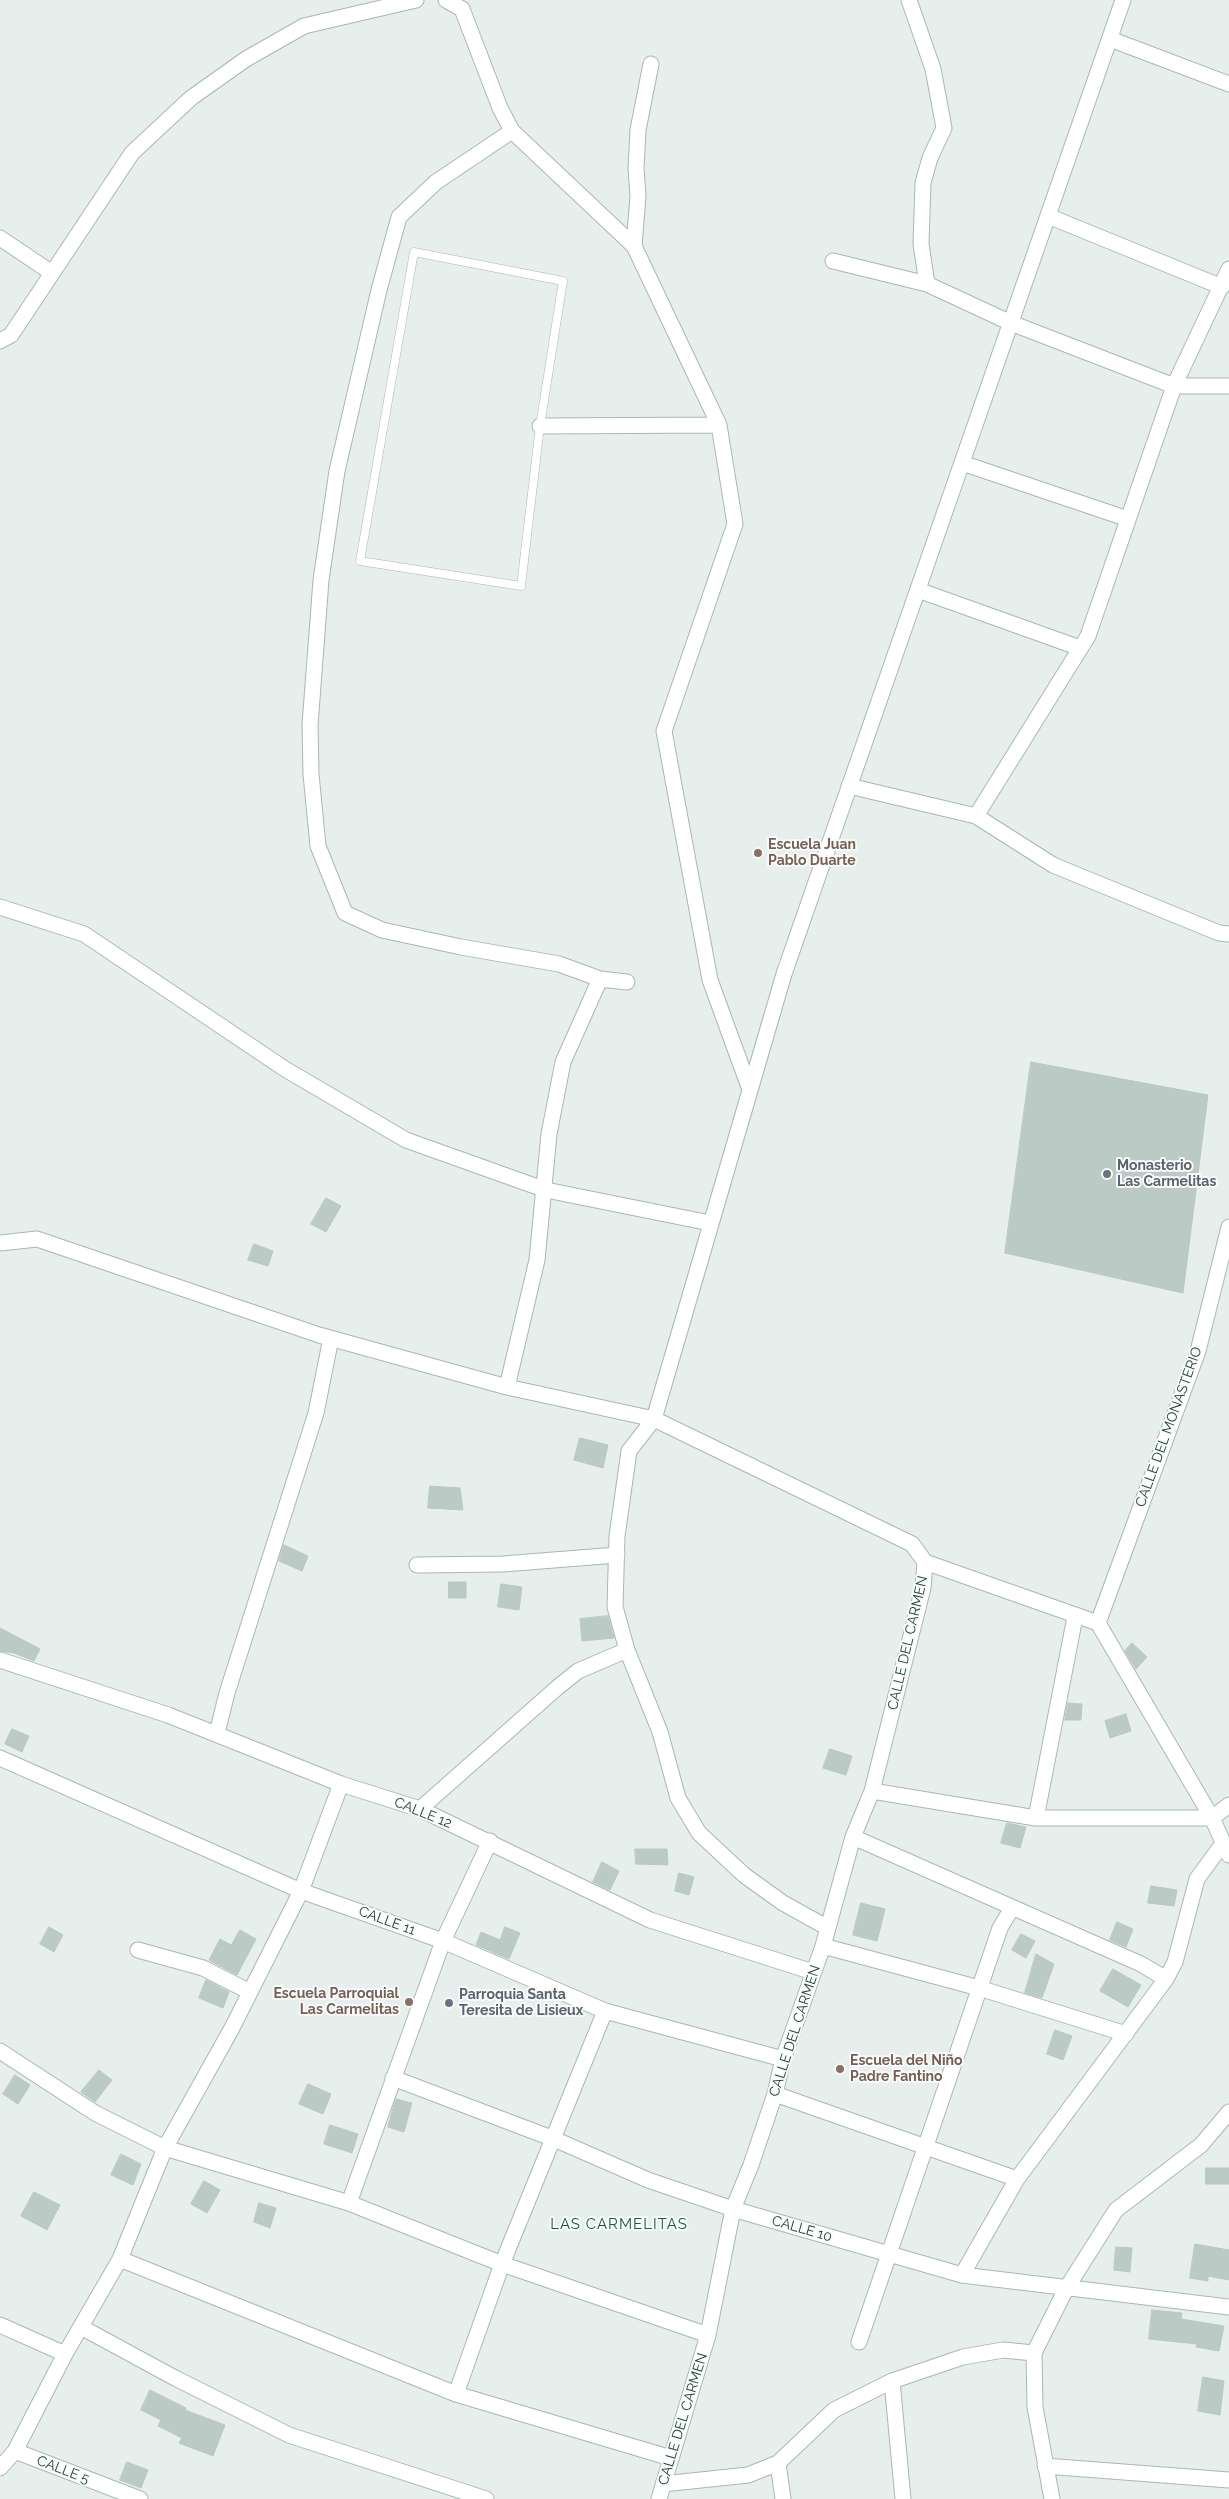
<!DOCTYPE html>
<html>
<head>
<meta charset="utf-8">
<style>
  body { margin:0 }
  canvas { display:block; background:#e6efeb }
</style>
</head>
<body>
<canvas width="1229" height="2499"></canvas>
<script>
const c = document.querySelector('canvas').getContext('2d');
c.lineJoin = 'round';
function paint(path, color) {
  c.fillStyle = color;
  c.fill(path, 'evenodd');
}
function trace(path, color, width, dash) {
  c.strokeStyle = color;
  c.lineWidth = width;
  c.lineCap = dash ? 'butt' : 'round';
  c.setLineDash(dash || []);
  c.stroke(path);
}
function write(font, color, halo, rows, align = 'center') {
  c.font = font + ' Raleway,sans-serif';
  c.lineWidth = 4;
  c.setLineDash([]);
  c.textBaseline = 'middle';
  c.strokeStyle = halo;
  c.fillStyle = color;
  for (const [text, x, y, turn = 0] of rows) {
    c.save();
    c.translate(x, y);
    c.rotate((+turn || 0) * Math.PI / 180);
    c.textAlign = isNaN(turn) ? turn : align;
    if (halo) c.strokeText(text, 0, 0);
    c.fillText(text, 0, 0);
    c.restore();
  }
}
const building = new Path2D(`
  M1031 1062 1208 1095 1183 1293 1005 1253Z
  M326 1198 341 1206 326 1232 311 1224Z
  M254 1244 273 1251 268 1266 248 1260Z
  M580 1438 608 1445 603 1468 574 1460Z
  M430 1486 460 1488 463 1510 428 1508Z
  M284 1545 308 1556 302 1571 279 1561Z
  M449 1582H466V1598H449Z
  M501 1584 522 1587 519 1610 498 1607Z
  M608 1616 614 1638 582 1641 580 1619Z
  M0 1628 40 1649 34 1661 14 1653 0 1651Z
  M1132 1643 1147 1657 1136 1669 1125 1651Z
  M1068 1703 1082 1704 1081 1720H1065Z
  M1126 1714 1131 1731 1110 1738 1105 1721Z
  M12 1729 29 1736 22 1752 5 1744Z
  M830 1749 852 1756 846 1775 823 1768Z
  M1007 1823 1026 1827 1020 1848 1001 1843Z
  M635 1849H667L668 1865 636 1864Z
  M602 1862 619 1871 610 1890 593 1882Z
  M679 1873 694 1877 689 1895 675 1891Z
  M1151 1886 1177 1890 1174 1906 1148 1903Z
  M861 1903 885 1909 877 1941 853 1935Z
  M1117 1922 1133 1929 1126 1947 1110 1940Z
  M49 1927 63 1935 54 1952 40 1944Z
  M505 1927 520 1933 509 1959 476 1945 481 1932 500 1940Z
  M240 1930 256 1939 237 1975 209 1960 220 1939 231 1945Z
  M1021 1934 1035 1941 1026 1958 1012 1950Z
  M1036 1954 1054 1964 1042 1998 1025 1993Z
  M1113 1969 1141 1985 1128 2007 1100 1991Z
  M206 1980 229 1992 223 2008 199 1998Z
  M1055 2030 1072 2036 1063 2060 1047 2054Z
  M99 2070 112 2080 95 2102 81 2092Z
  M15 2075 30 2085 18 2104 3 2094Z
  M308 2084 331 2094 323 2114 299 2104Z
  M396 2099 412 2103 404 2132 388 2127Z
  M330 2125 358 2134 352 2153 324 2144Z
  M121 2154 141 2164 133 2185 111 2175Z
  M1206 2168H1229V2184H1206Z
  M204 2181 220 2190 207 2213 191 2204Z
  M34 2192 60 2205 47 2230 21 2216Z
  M259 2203 276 2208 270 2228 254 2222Z
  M1195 2244 1229 2250V2280L1208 2276V2281L1190 2278Z
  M1116 2247 1132 2248 1130 2272 1114 2270Z
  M1152 2310 1182 2313 1181 2319 1224 2326 1219 2351 1196 2347 1197 2344 1149 2339Z
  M1203 2377 1224 2381 1220 2415 1198 2411Z
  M150 2390 186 2408 185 2410 225 2425 213 2456 179 2443 182 2438 158 2426 161 2420 141 2410Z
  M127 2462 148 2470 141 2488 120 2480Z`);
const service = new Path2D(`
  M414 252 563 281 540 426 521 586 360 561Z`);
const minor = new Path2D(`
  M446 0 462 9 500 108 512 131 634 246 719 425 735 524 664 731 710 980 749 1087
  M909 0 933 69 944 128 930 158 923 183 921 244 927 284
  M1123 0 784 974 654 1419 912 1544 925 1562 1098 1623 1212 1818 1229 1855
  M1110 39 1229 84
  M1048 216 1222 287
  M0 238 52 273
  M634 246 638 196 636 168 638 130 651 64
  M833 261 927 284 1011 323 1174 386H1229
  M0 341 11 335 132 153 191 98 246 59 304 26 416 0
  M540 426 719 425
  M962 463 1128 519
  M918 590 1080 648
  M849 786 976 816 1053 865 1219 933 1229 934
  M976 816 1088 636 1174 386 1229 269
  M0 907 84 934 285 1069 406 1140 546 1190 710 1223
  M600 979 627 982
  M0 1243 37 1239 319 1335 507 1387 654 1419 629 1451 617 1536 615 1607 627 1650 660 1732 678 1798 699 1833 744 1875 783 1903 828 1928
  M507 1387 537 1260 549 1134 563 1062 600 979 559 964 461 947 382 930 345 913 318 846 311 774 310 725 321 580 337 471 379 290 399 217 436 182 512 131
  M417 1565 503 1564 617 1555
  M1098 1623 1198 1351 1229 1227
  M0 1660 168 1715 341 1784 420 1809 650 1920 813 1972
  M217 1733 227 1693 316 1413 331 1338
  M0 1758 301 1891 443 1941 605 2011 783 2059
  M872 1791 1036 1818H1212L1229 1805
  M420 1809 558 1687 578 1671 627 1650
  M1036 1818 1075 1617
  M853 1837 1141 1964 1166 1979
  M823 1946 979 1988 1126 2034
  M138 1950 203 1968 250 1992
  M0 2051 95 2113 165 2148 349 2203 502 2264 708 2335
  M393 2078 554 2139 648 2180 733 2209 962 2275 1229 2307
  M775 2094 1017 2179
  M349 2203 443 1941 490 1841
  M120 2259 456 2394 671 2458
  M962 2275 1017 2179 1166 1979 1175 1962 1197 1879 1224 1842
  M0 2325 65 2354
  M81 2327 175 2378 289 2435 486 2499
  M859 2342 1000 1928 1012 1908
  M892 2381 903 2499
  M456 2394 502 2264 605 2011
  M15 2451 140 2499
  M778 2463 783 2499
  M1045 2466 1229 2480
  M0 2468 15 2451 65 2354 120 2259 165 2148 232 2028 301 1891 341 1784
  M663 2484 748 2475 778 2463 834 2410 892 2381 963 2357 1003 2350 1034 2353
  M659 2499 708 2335 733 2209 751 2165 775 2094 783 2059 823 1946 853 1837 872 1791 923 1588 925 1562
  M1052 2499 1035 2407 1034 2353 1066 2289 1116 2210 1201 2145 1229 2112`);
const markers = [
  [758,853,5,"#8d6e63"],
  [1107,1174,5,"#6b7280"],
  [409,2002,5,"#8d6e63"],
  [449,2003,5,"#6b7280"],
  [840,2069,5,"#8d6e63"]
];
const educationNames = [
  ["Escuela Juan",768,845],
  ["Pablo Duarte",768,861],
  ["Escuela Parroquial",399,1994,"right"],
  ["Las Carmelitas",399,2010,"right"],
  ["Escuela del Niño",850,2061],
  ["Padre Fantino",850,2077]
];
const worshipNames = [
  ["Monasterio",1117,1166],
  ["Las Carmelitas",1117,1182],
  ["Parroquia Santa",459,1995],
  ["Teresita de Lisieux",459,2011]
];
const streetNames = [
  ["CALLE DEL MONASTERIO",1169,1427,-70],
  ["CALLE DEL CARMEN",908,1643,-77],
  ["CALLE 12",423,1813,22],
  ["CALLE 11",387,1921,20],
  ["CALLE DEL CARMEN",795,2031,-72],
  ["CALLE 10",802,2229,16],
  ["CALLE DEL CARMEN",683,2419,-73],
  ["CALLE 5",63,2470,21]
];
const neighbourhoodNames = [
  ["LAS CARMELITAS",619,2224]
];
paint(building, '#bbcac4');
trace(building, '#b8c9c2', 1);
trace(service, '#a8b8b2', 9);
trace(minor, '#a8b8b2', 17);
trace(service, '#fff', 8);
trace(minor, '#fff', 15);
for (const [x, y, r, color] of markers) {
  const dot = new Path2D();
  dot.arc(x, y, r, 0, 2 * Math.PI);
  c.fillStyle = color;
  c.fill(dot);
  trace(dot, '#f7fbf9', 2);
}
write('bold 14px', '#785e54', '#f7fbf9', educationNames, 'left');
write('bold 14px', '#5b616d', '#f7fbf9', worshipNames, 'left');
write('14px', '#24423a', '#f7fbf9', streetNames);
c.letterSpacing = '1px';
write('15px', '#1f5548', '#f7fbf9', neighbourhoodNames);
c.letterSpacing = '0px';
</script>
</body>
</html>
